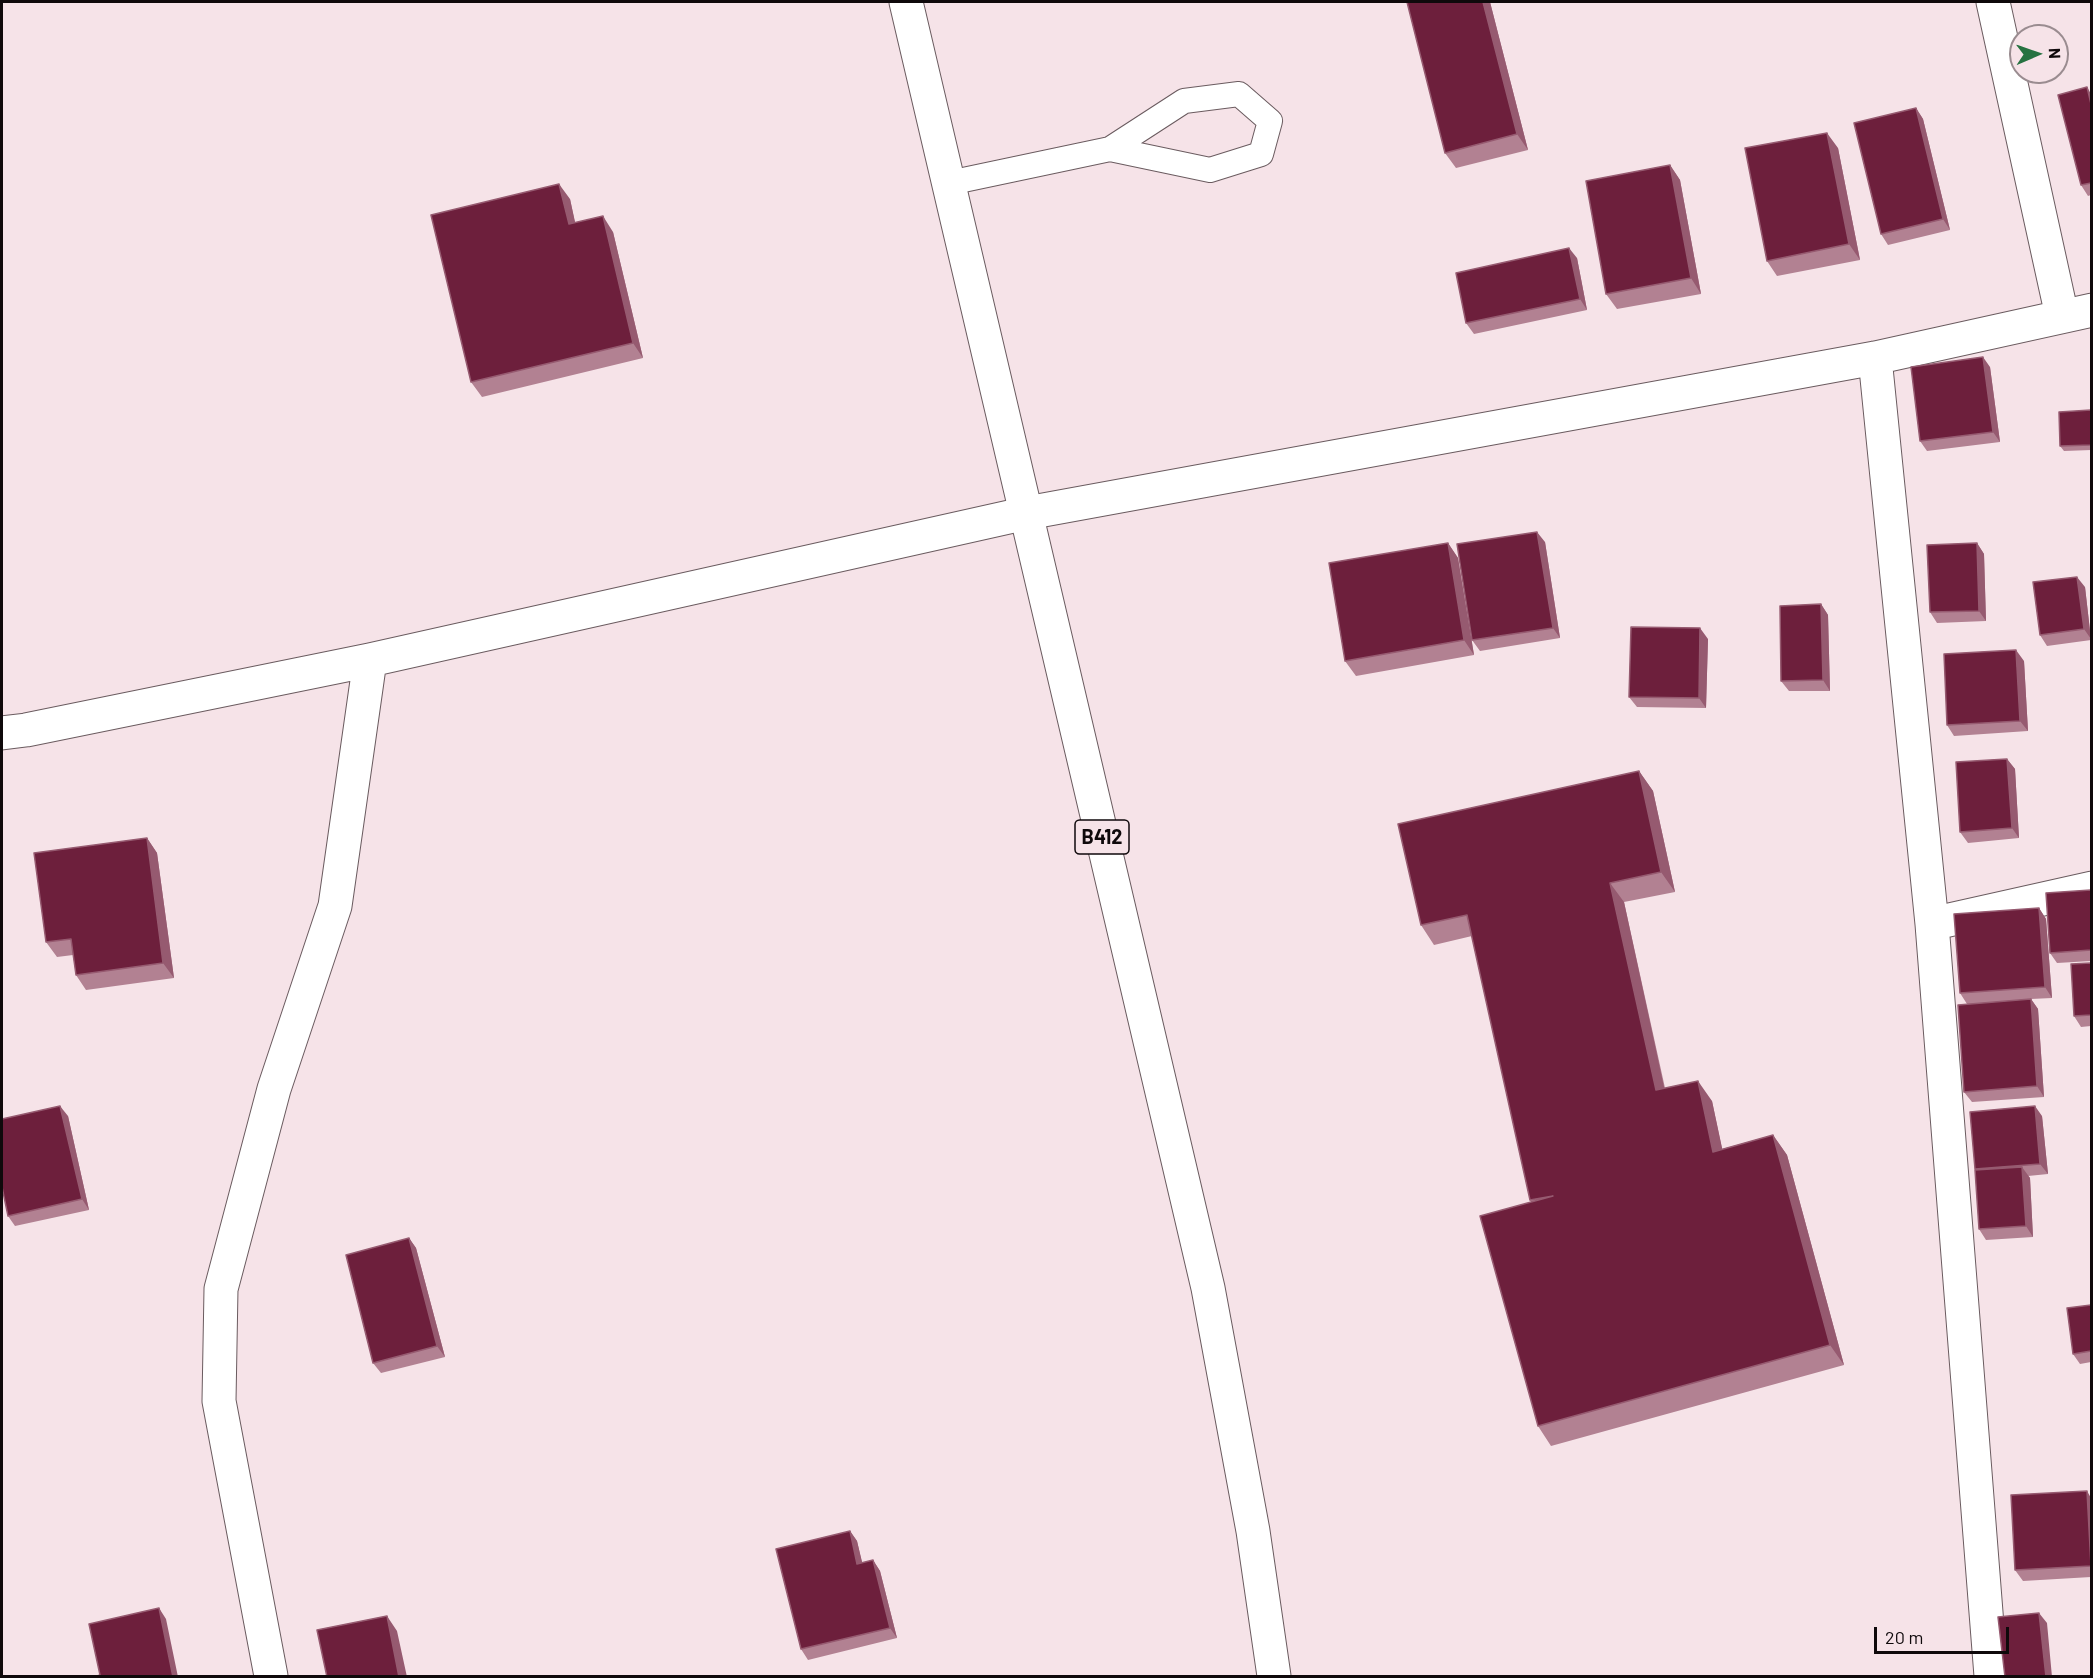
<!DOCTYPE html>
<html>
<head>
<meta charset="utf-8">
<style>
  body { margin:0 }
  #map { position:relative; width:2093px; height:1678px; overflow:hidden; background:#f6e3e8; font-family:Barlow,sans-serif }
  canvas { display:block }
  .frame { position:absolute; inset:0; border:3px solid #0f090b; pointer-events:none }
  .north { position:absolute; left:2009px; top:24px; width:60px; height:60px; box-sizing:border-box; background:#f6e3e8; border:2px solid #9a8c90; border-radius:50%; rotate:88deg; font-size:16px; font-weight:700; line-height:24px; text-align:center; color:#0f090b }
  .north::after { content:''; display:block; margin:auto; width:21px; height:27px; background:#267241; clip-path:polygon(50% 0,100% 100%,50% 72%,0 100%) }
  .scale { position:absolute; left:1874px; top:1627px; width:135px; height:27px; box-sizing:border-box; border:3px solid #0f090b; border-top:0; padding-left:8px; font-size:18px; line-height:21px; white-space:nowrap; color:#0f090b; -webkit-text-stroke:4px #f6e3e8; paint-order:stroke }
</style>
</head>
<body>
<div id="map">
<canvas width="2093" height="1678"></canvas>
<div class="frame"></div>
<div class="north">N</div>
<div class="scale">20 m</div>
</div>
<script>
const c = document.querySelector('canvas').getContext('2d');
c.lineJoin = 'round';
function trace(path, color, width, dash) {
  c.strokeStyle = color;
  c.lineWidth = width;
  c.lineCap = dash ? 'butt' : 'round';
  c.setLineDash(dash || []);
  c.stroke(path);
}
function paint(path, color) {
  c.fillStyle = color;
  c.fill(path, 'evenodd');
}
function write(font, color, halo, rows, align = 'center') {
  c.font = font + ' Barlow,sans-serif';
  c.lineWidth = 6;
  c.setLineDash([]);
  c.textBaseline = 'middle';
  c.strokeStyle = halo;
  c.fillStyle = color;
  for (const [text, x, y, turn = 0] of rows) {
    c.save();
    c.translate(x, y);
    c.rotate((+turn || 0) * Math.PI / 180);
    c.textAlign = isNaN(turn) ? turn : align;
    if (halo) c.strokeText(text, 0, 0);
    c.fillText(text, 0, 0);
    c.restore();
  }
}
const service = new Path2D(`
  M949 183 1110 149 1184 101 1239 94 1270 121 1261 154 1210 170 1110 149`);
const minor = new Path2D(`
  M1993 2 2062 316
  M1875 358 1932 924 1991 1676
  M2 733 26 730 370 660 1027 513 1875 358 2092 310
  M1940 922 2092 888
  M271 1676 219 1401 221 1289 274 1089 335 906 370 660`);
const primary = new Path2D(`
  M906 2 1208 1288 1253 1531 1274 1676`);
const wall = new Path2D(`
  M1407 2H1490L1528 150 1456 168 1445 153Z
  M2091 94V195L2088 196 2081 185Z
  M1916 108 1923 119 1950 230 1888 245 1881 234Z
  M1838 148 1860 260 1777 276 1767 261Z
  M1670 165 1680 180 1701 294 1617 309 1606 294Z
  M570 199 575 223 613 232 643 358 482 397 471 382Z
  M1577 258 1587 310 1474 334 1466 323Z
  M1990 367 2000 442 1927 451 1920 441Z
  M2091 410V450L2064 451 2060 446Z
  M1545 542 1560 638 1480 651 1472 640Z
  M1448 543 1458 558 1474 655 1356 676 1345 661Z
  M1977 543 1984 554 1986 621 1937 623 1930 612Z
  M2085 587 2091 640 2047 646 2040 635Z
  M1821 604 1828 615 1830 691H1789L1781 681Z
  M1708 639 1706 708 1637 707 1629 697Z
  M2024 661 2028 731 1954 736 1947 725Z
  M2007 759 2015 769 2019 838 1968 843 1960 832Z
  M1639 771 1653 791 1675 892 1624 902 1665 1088 1712 1101 1722 1149 1773 1135 1787 1155 1844 1365 1551 1446 1538 1426 1531 1202 1530 1200 1472 936 1434 945 1421 925Z
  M147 838 157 853 174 978 86 990 76 975 73 955 57 957 46 942Z
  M2091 890V961L2057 963 2050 953Z
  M2039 908 2046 919 2052 998 2031 999 2038 1009 2044 1097 1972 1102 1964 1092 1967 1004 1960 993Z
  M2091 963V1026L2081 1027 2074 1016Z
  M68 1116 89 1210 15 1226 8 1216Z
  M2042 1116 2048 1174 2028 1176 2030 1178 2033 1237 1986 1240 1979 1229 1976 1170 1975 1169Z
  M409 1238 416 1248 445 1357 381 1373 373 1363Z
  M2091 1305V1362L2080 1364 2073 1354Z
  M2091 1498V1577L2023 1581 2015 1570Z
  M850 1531 857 1541 862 1563 873 1560 880 1571 897 1638 808 1660 801 1649Z`);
const shadedWall = new Path2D(`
  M1483 2H1490L1528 150 1517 134Z
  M2087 87 2091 94V104Z
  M1916 108 1923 119 1950 230 1943 219Z
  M1827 133 1838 148 1860 260 1849 244Z
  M1670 165 1680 180 1701 294 1691 278Z
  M559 184 570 199 579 240 569 224Z
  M603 216 613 232 643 358 633 343Z
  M1569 248 1577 258 1587 310 1580 299Z
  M1983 357 1990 367 2000 442 1993 432Z
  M1537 532 1545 542 1560 638 1553 628Z
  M1448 543 1458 558 1474 655 1464 640Z
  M1977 543 1984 554 1986 621 1979 611Z
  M2077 577 2085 587 2091 639 2084 629Z
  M1821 604 1828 615 1830 691 1823 680Z
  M1700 628 1708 639 1706 708 1699 698Z
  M2016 650 2024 661 2028 731 2020 721Z
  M2007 759 2015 769 2019 838 2012 828Z
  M1639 771 1653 791 1675 892 1661 872Z
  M147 838 157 853 174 978 163 963Z
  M1610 883 1624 902 1669 1110 1656 1090Z
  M2039 908 2046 919 2052 998 2045 987Z
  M2031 999 2038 1009 2044 1097 2037 1086Z
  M1698 1081 1712 1101 1727 1171 1713 1152Z
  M60 1106 68 1116 89 1210 82 1199Z
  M2035 1106 2042 1116 2048 1174 2040 1164Z
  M1773 1135 1787 1155 1844 1365 1830 1345Z
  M2022 1167 2030 1178 2033 1237 2026 1226Z
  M409 1238 416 1248 445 1357 437 1346Z
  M2087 1491 2091 1498V1567V1566Z
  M850 1531 857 1541 865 1574 857 1564Z
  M873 1560 880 1571 897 1638 890 1628Z
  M159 1608 166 1619 178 1677H173Z
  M2039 1613 2047 1623 2052 1677H2046Z
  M387 1616 397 1631 407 1677H399Z`);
const building = new Path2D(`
  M1407 2H1483L1517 134 1445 153Z
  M2087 87 2091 104V183L2081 185 2058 95Z
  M1916 108 1943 219 1881 234 1854 123Z
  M1827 133 1849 244 1767 261 1745 148Z
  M1670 165 1691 278 1606 294 1586 181Z
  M559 184 569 224 603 216 633 343 471 382 431 215Z
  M1569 248 1580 299 1466 323 1456 273Z
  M1983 357 1993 432 1920 441 1911 367Z
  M2091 410V445L2060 446 2059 412Z
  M1537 532 1553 628 1472 640 1457 544Z
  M1448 543 1464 640 1345 661 1329 563Z
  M1977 543 1979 611 1930 612 1927 545Z
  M2077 577 2084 629 2040 635 2033 582Z
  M1821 604 1823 680 1781 681 1780 606Z
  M1631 627 1700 628 1699 698 1629 697Z
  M2016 650 2020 721 1947 725 1944 654Z
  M2007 759 2012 828 1960 832 1956 762Z
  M1639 771 1661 872 1610 883 1656 1090 1698 1081 1713 1152 1773 1135 1830 1345 1538 1426 1480 1216 1553 1196 1530 1200 1467 915 1421 925 1398 824Z
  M147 838 163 963 76 975 71 939 46 942 34 853Z
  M2091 890V950L2050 953 2046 893Z
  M2039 908 2045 987 1960 993 1954 914Z
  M2091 963V1015L2074 1016 2071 964Z
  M2031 999 2037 1086 1964 1092 1958 1005Z
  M60 1106 82 1199 8 1216 2 1187V1119Z
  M2035 1106 2040 1164 1975 1169 1970 1112Z
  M2022 1167 2026 1226 1979 1229 1975 1170Z
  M409 1238 437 1346 373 1363 346 1255Z
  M2091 1305V1351L2073 1354 2067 1308Z
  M2087 1491 2091 1566 2015 1570 2011 1495Z
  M850 1531 857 1564 873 1560 890 1628 801 1649 776 1549Z
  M159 1608 173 1677H94L100 1675 89 1624Z
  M2039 1613 2046 1677H2005L1998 1617Z
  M387 1616 399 1677H327L317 1630Z`);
const shields = [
  [1102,837,54]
];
const shieldNames = [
  ["B412",1102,837]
];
trace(service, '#6a5b5f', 26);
trace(minor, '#6a5b5f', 35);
trace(primary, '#6a5b5f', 35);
trace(service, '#fff', 24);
trace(minor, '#fff', 33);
trace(primary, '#fff', 33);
paint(wall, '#b28192');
paint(shadedWall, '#965a70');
paint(building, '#6d1f3c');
trace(building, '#965a70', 1.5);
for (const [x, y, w] of shields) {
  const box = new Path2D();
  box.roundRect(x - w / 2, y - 17, w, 34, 4.5);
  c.fillStyle = '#f6e3e8';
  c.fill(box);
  trace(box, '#0f090b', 1.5);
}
write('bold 20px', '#0f090b', null, shieldNames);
</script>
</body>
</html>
